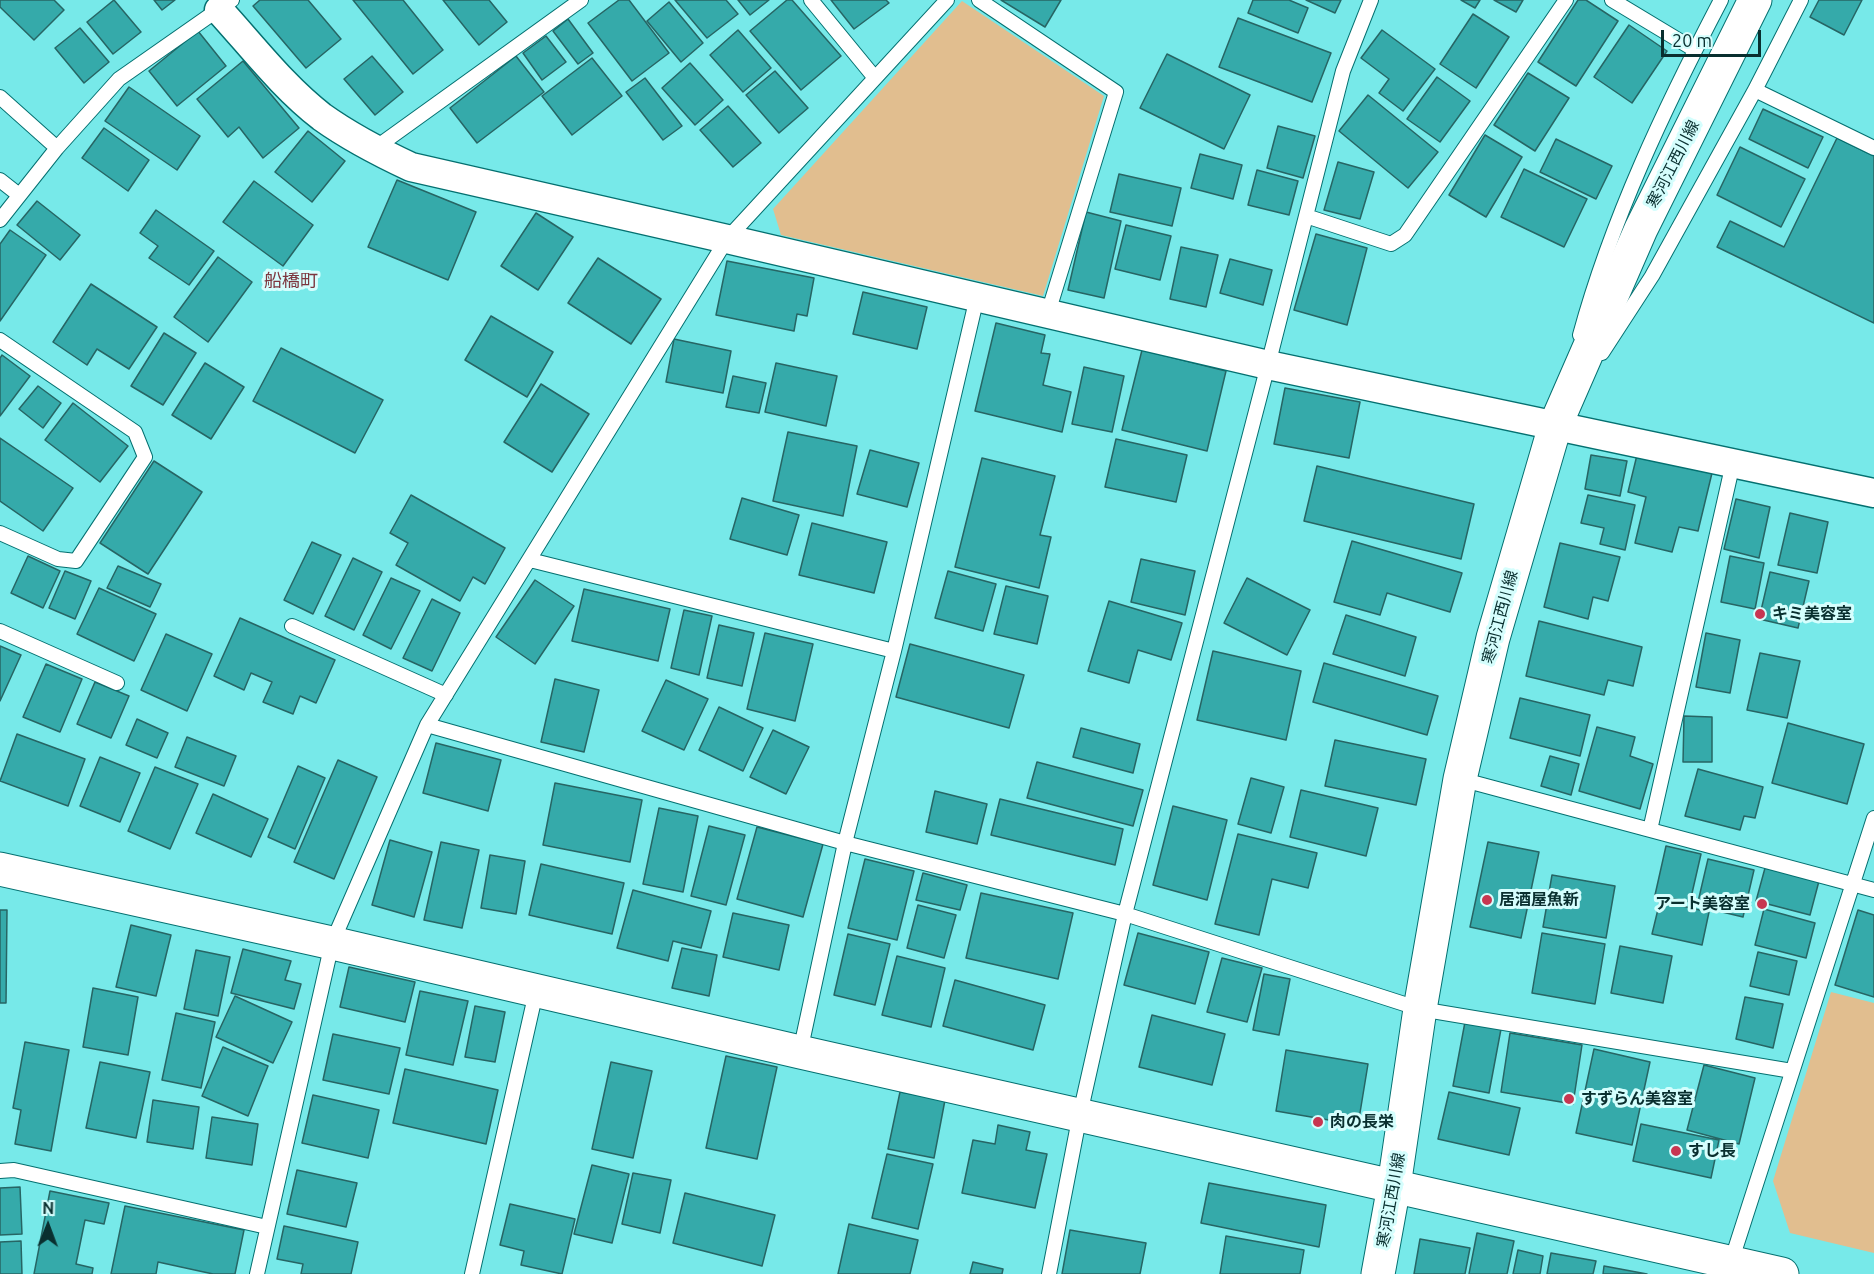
<!DOCTYPE html>
<html>
<head>
<meta charset="utf-8">
<style>
  body { margin:0 }
  #map { position:relative; width:1874px; height:1274px; overflow:hidden; background:#77e9e9; font-family:Ubuntu,sans-serif }
  canvas { display:block }
  .north { position:absolute; left:18px; top:1196px; width:60px; height:60px; -webkit-text-stroke:4px #d5fefd; paint-order:stroke; rotate:1deg; font-size:16px; font-weight:700; line-height:24px; text-align:center; color:#092f2f }
  .north::after { content:''; display:block; margin:auto; width:21px; height:27px; background:#092f2f; clip-path:polygon(50% 0,100% 100%,50% 72%,0 100%) }
  .scale { position:absolute; left:1661px; top:30px; width:100px; height:27px; box-sizing:border-box; border:3px solid #092f2f; border-top:0; padding-left:8px; font-size:18px; line-height:21px; white-space:nowrap; color:#092f2f; -webkit-text-stroke:4px #d5fefd; paint-order:stroke }
</style>
</head>
<body>
<div id="map">
<canvas width="1874" height="1274"></canvas>
<div class="north">N</div>
<div class="scale">20 m</div>
</div>
<script>
const c = document.querySelector('canvas').getContext('2d');
c.lineJoin = 'round';
function paint(path, color) {
  c.fillStyle = color;
  c.fill(path, 'evenodd');
}
function trace(path, color, width, dash) {
  c.strokeStyle = color;
  c.lineWidth = width;
  c.lineCap = dash ? 'butt' : 'round';
  c.setLineDash(dash || []);
  c.stroke(path);
}
function write(font, color, halo, rows, align = 'center') {
  c.font = font + ' Ubuntu,"Noto Sans JP",sans-serif';
  c.lineWidth = 6;
  c.setLineDash([]);
  c.textBaseline = 'middle';
  c.strokeStyle = halo;
  c.fillStyle = color;
  for (const [text, x, y, turn = 0] of rows) {
    c.save();
    c.translate(x, y);
    c.rotate((+turn || 0) * Math.PI / 180);
    c.textAlign = isNaN(turn) ? turn : align;
    if (halo) c.strokeText(text, 0, 0);
    c.fillText(text, 0, 0);
    c.restore();
  }
}
const green = new Path2D(`
  M962 1 1104 96 1043 296 781 235 773 209Z
  M1831 992 1874 1003V1253L1790 1233 1773 1181Z`);
const building = new Path2D(`
  M0 0H54L64 10 34 40 0 7Z
  M114 0 141 32 113 54 87 22Z
  M154 0H175L162 10Z
  M260 0H308L341 39 306 68 253 6Z
  M353 0H403L443 50 413 74Z
  M443 0H489L507 22 479 45Z
  M619 0H629L669 53 632 81 588 23Z
  M675 0H726L738 14 707 38Z
  M738 0H769L750 15Z
  M787 0H792L841 56 801 90 750 31Z
  M831 0H886L889 3 854 29Z
  M1001 0H1061L1045 27Z
  M1253 0H1289L1308 8 1298 33 1248 13Z
  M1306 0H1341L1335 13Z
  M1461 0H1480L1475 8Z
  M1494 0H1523L1516 12Z
  M1578 0H1586L1618 21 1576 86 1538 62Z
  M1819 0H1862L1844 35 1810 17Z
  M669 2 703 43 681 62 647 21Z
  M1473 14 1509 37 1476 88 1440 64Z
  M1238 18 1331 53 1312 102 1219 67Z
  M568 19 593 53 578 64 553 31Z
  M1629 25 1667 51 1632 103 1594 77Z
  M80 28 109 62 84 83 55 48Z
  M738 30 771 68 743 92 710 55Z
  M1382 30 1435 69 1403 111 1379 93 1389 79 1361 58Z
  M198 31 226 66 177 106 149 71Z
  M546 36 566 62 542 80 523 53Z
  M1167 54 1250 95 1224 149 1140 108Z
  M372 56 403 92 375 115 344 79Z
  M516 56 544 92 477 143 450 108Z
  M592 58 622 96 572 135 542 96Z
  M243 61 299 128 263 158 239 127 228 137 197 99Z
  M690 63 723 100 695 125 662 88Z
  M775 71 808 108 779 133 746 95Z
  M1528 73 1569 98 1535 151 1494 125Z
  M1437 77 1470 101 1440 142 1407 119Z
  M645 78 682 126 663 140 626 92Z
  M129 87 200 136 177 170 105 121Z
  M1368 95 1438 152 1408 188 1339 131Z
  M728 106 761 143 733 167 700 130Z
  M1763 109 1823 137 1808 168 1749 139Z
  M1278 126 1315 136 1303 178 1267 168Z
  M104 128 149 160 128 191 82 158Z
  M308 131 345 161 312 202 275 172Z
  M1485 135 1522 157 1486 217 1449 195Z
  M1837 138 1874 156V323L1717 247 1730 221 1784 247Z
  M1556 139 1612 166 1596 199 1540 172Z
  M1740 147 1805 179 1781 227 1717 195Z
  M1200 154 1242 165 1233 199 1191 188Z
  M1338 162 1374 172 1360 219 1324 210Z
  M1524 169 1587 199 1564 247 1501 217Z
  M1257 170 1298 181 1289 215 1248 205Z
  M1119 174 1181 188 1172 226 1110 212Z
  M397 180 476 212 448 280 368 247Z
  M254 181 313 225 283 266 223 222Z
  M37 201 80 235 60 260 17 225Z
  M156 210 214 251 189 285 149 258 158 246 140 233Z
  M1086 212 1121 221 1104 298 1068 290Z
  M536 213 573 237 538 290 501 266Z
  M1126 225 1171 236 1160 280 1115 269Z
  M10 230 46 255 0 321V244Z
  M1316 234 1367 248 1347 325 1294 310Z
  M1181 247 1218 255 1206 307 1170 299Z
  M218 257 252 282 208 342 174 317Z
  M598 258 661 299 631 344 568 303Z
  M1230 259 1272 270 1263 305 1220 293Z
  M727 261 814 278 807 316 797 314 794 331 716 315Z
  M91 284 157 327 129 369 97 349 87 365 53 342Z
  M863 292 927 307 917 349 853 334Z
  M491 316 553 352 527 397 465 360Z
  M996 323 1045 335 1041 353 1050 354 1043 385 1071 392 1062 432 975 411Z
  M164 333 196 353 163 405 131 386Z
  M674 339 731 351 723 393 666 382Z
  M281 348 383 400 355 453 253 401Z
  M1142 350 1226 371 1207 451 1122 430Z
  M2 355 30 376 0 416V358Z
  M205 363 244 387 211 439 172 415Z
  M776 363 837 376 826 426 765 412Z
  M1084 367 1124 376 1112 432 1072 424Z
  M733 376 766 383 759 413 726 407Z
  M541 384 589 414 552 472 504 442Z
  M38 386 61 403 43 428 19 409Z
  M1285 388 1360 402 1349 458 1274 444Z
  M73 403 128 446 100 482 45 440Z
  M788 432 857 446 843 516 773 501Z
  M0 438 73 488 43 531 0 501Z
  M1116 439 1187 455 1176 502 1105 487Z
  M870 450 919 463 907 507 857 494Z
  M1591 455 1627 461 1620 496 1585 489Z
  M1637 455 1712 473 1698 531 1679 527 1672 552 1635 543 1646 497 1628 492Z
  M982 458 1055 476 1040 535 1051 537 1039 588 955 567Z
  M154 461 202 492 148 574 100 543Z
  M1317 466 1474 504 1461 559 1304 521Z
  M411 495 505 548 485 584 473 577 460 601 396 565 408 543 390 533Z
  M1588 495 1635 505 1625 550 1600 544 1604 528 1581 523Z
  M742 498 799 515 787 555 730 539Z
  M1736 499 1770 507 1759 558 1724 549Z
  M1790 513 1828 522 1817 573 1778 565Z
  M812 523 887 542 874 593 799 575Z
  M1352 541 1462 573 1450 612 1387 593 1380 615 1334 602Z
  M312 542 341 555 313 614 284 600Z
  M1560 543 1620 557 1608 601 1593 597 1588 619 1544 607Z
  M28 556 60 571 43 608 11 593Z
  M1730 556 1764 563 1755 609 1721 602Z
  M353 558 382 572 354 630 325 616Z
  M1141 559 1195 571 1185 615 1131 602Z
  M118 566 161 584 150 607 107 588Z
  M65 571 91 581 75 619 49 608Z
  M948 571 996 584 983 631 935 618Z
  M1770 572 1809 581 1798 628 1759 619Z
  M391 578 420 591 391 649 363 635Z
  M1247 578 1310 610 1287 655 1224 623Z
  M535 580 574 606 535 664 496 637Z
  M1006 586 1048 596 1037 644 994 634Z
  M99 588 156 614 134 661 77 634Z
  M584 589 670 609 658 661 572 641Z
  M432 599 460 613 432 671 403 658Z
  M1109 601 1182 623 1171 660 1138 650 1129 683 1088 671Z
  M684 610 712 616 699 675 671 668Z
  M1346 615 1416 637 1405 676 1333 654Z
  M240 618 335 660 316 703 300 696 293 714 263 702 272 682 251 673 244 690 214 676Z
  M1539 621 1642 647 1633 686 1608 680 1604 695 1526 676Z
  M719 625 754 633 742 686 707 678Z
  M765 633 813 644 795 721 747 709Z
  M1706 633 1740 640 1730 693 1696 687Z
  M166 634 212 654 187 711 141 690Z
  M910 644 1024 675 1009 728 896 697Z
  M0 646 21 655 0 701Z
  M1213 651 1301 671 1286 740 1197 720Z
  M1760 653 1800 661 1787 718 1747 710Z
  M1324 663 1438 696 1427 735 1313 702Z
  M46 664 82 679 60 732 23 717Z
  M555 679 599 690 584 752 541 742Z
  M666 680 708 699 684 750 642 731Z
  M95 682 129 696 111 738 77 724Z
  M1520 698 1590 715 1580 756 1510 738Z
  M719 707 763 728 743 771 699 750Z
  M1684 716 1712 717V762H1683Z
  M137 719 168 733 157 758 126 745Z
  M1788 723 1864 744 1847 804 1772 783Z
  M1597 727 1635 737 1630 756 1653 764 1640 809 1579 791Z
  M1081 728 1140 744 1133 773 1073 757Z
  M773 730 809 747 786 794 750 777Z
  M17 734 85 759 68 806 0 781Z
  M187 737 236 756 224 786 175 767Z
  M1335 740 1426 759 1416 805 1325 786Z
  M436 743 501 760 488 811 423 793Z
  M1550 756 1579 764 1571 795 1541 786Z
  M100 757 140 773 120 822 80 806Z
  M338 760 377 777 334 879 294 862Z
  M1037 762 1143 790 1133 826 1027 798Z
  M298 766 325 778 295 849 268 837Z
  M155 767 198 784 170 849 128 831Z
  M1698 769 1763 787 1755 818 1744 816 1740 830 1685 816Z
  M1251 778 1284 787 1271 833 1238 824Z
  M555 783 642 800 630 862 543 845Z
  M1301 790 1378 808 1366 856 1290 837Z
  M935 791 987 804 977 844 926 832Z
  M213 794 268 819 251 857 196 833Z
  M1000 799 1123 829 1115 865 991 835Z
  M1173 806 1227 820 1207 900 1153 885Z
  M659 808 698 816 683 892 643 884Z
  M709 826 745 835 726 905 691 896Z
  M757 827 823 844 803 917 737 899Z
  M1238 834 1317 853 1308 888 1272 879 1259 935 1215 924Z
  M390 840 432 852 414 917 372 905Z
  M441 842 479 850 462 928 424 920Z
  M1488 842 1539 852 1521 938 1470 927Z
  M1666 846 1701 854 1690 902 1655 895Z
  M490 855 525 861 516 914 481 908Z
  M865 859 914 871 897 940 848 928Z
  M1708 859 1754 870 1743 917 1697 906Z
  M541 864 624 883 612 934 529 915Z
  M1765 868 1819 881 1810 915 1756 901Z
  M923 873 967 885 960 910 916 900Z
  M1552 875 1615 886 1606 938 1543 927Z
  M633 890 711 911 701 948 673 941 668 961 617 948Z
  M981 893 1073 913 1058 979 966 958Z
  M1660 901 1709 912 1702 945 1652 934Z
  M918 905 956 915 944 958 907 948Z
  M1764 909 1815 923 1806 958 1755 945Z
  M0 910H7L6 1003H0Z
  M1858 910 1874 915V997L1835 985Z
  M733 913 789 925 779 970 723 957Z
  M131 925 171 935 156 996 116 987Z
  M1138 933 1209 952 1195 1004 1124 985Z
  M1542 933 1605 944 1595 1004 1532 993Z
  M848 934 890 944 875 1005 834 995Z
  M1620 946 1672 956 1663 1003 1611 993Z
  M682 948 717 955 709 996 672 988Z
  M243 949 291 961 285 980 301 984 294 1009 231 993Z
  M196 950 230 957 218 1016 184 1009Z
  M1758 952 1797 961 1789 995 1750 986Z
  M897 956 945 968 931 1027 882 1015Z
  M1222 958 1262 968 1247 1022 1207 1012Z
  M349 967 415 982 405 1022 340 1007Z
  M1264 974 1290 979 1279 1035 1253 1030Z
  M955 980 1045 1005 1033 1050 943 1026Z
  M93 988 138 997 128 1055 83 1047Z
  M420 991 468 1001 453 1065 406 1055Z
  M235 996 292 1022 273 1063 216 1037Z
  M1745 997 1783 1004 1773 1048 1736 1039Z
  M475 1006 505 1012 495 1062 465 1057Z
  M176 1013 215 1022 201 1088 162 1080Z
  M1152 1015 1225 1034 1212 1085 1139 1067Z
  M1465 1022 1501 1029 1489 1093 1453 1086Z
  M1510 1033 1582 1045 1573 1104 1501 1092Z
  M333 1034 400 1048 389 1094 323 1080Z
  M25 1042 69 1050 51 1151 15 1144 21 1110 13 1108Z
  M223 1047 268 1066 248 1116 202 1096Z
  M1594 1049 1650 1062 1632 1145 1576 1133Z
  M1286 1050 1368 1064 1358 1125 1276 1111Z
  M726 1056 777 1067 757 1159 706 1148Z
  M100 1062 150 1072 136 1138 86 1128Z
  M611 1062 652 1071 633 1158 592 1149Z
  M1704 1065 1755 1078 1739 1144 1687 1130Z
  M405 1069 498 1090 486 1144 393 1123Z
  M900 1092 945 1100 934 1158 888 1149Z
  M1449 1092 1520 1108 1509 1155 1438 1139Z
  M313 1095 379 1110 368 1158 302 1143Z
  M153 1100 199 1107 193 1149 147 1142Z
  M212 1117 258 1124 252 1165 206 1158Z
  M1641 1124 1719 1140 1711 1178 1633 1161Z
  M998 1125 1030 1132 1026 1150 1047 1154 1035 1208 962 1193 973 1140 995 1144Z
  M887 1154 933 1164 918 1229 872 1218Z
  M592 1165 629 1174 612 1243 574 1234Z
  M297 1170 357 1183 346 1227 287 1214Z
  M633 1173 671 1180 660 1233 622 1224Z
  M1209 1183 1326 1205 1319 1247 1201 1223Z
  M20 1187 22 1234 0 1235V1188Z
  M50 1191 109 1203 104 1224 85 1220 76 1264 93 1268 92 1274H34Z
  M685 1193 775 1215 762 1266 673 1243Z
  M510 1204 575 1219 562 1274 521 1265 524 1251 500 1245Z
  M125 1206 244 1230 235 1274H213L158 1262 156 1274H111Z
  M849 1224 918 1240 910 1274H838Z
  M284 1226 358 1242 351 1274H301L303 1264 277 1259Z
  M1070 1230 1146 1243 1140 1274H1062Z
  M1477 1233 1514 1241 1507 1274H1469Z
  M1226 1236 1304 1250 1300 1274H1220Z
  M1420 1239 1470 1248 1465 1274H1414Z
  M21 1241 22 1274H0V1242Z
  M1518 1250 1543 1256 1540 1274H1513Z
  M1551 1253 1596 1261 1593 1274H1547Z
  M973 1262 1003 1269 1002 1274H970Z
  M1604 1266 1647 1274H1603Z`);
const lane = new Path2D(`
  M811 0 875 78
  M979 0 1116 92 1048 313
  M1612 0 1695 50
  M1755 90 1874 148
  M0 97 57 148
  M374 149 581 0
  M0 180 19 195
  M1306 216 1391 244 1405 235 1566 0
  M0 220 57 148 119 79 232 0
  M1580 335C1612 218 1665 107 1721 0
  M0 340 135 432 145 457 76 561 58 559 0 533
  M1602 353 1652 276 1755 90 1801 0
  M530 560 894 651
  M292 626 446 695
  M0 631 117 683
  M427 725 845 843 1125 914 1420 1009 1792 1071
  M1460 779 1874 890
  M1650 830 1733 463
  M800 1052 845 843 894 651 977 297
  M0 1171 14 1170 267 1227
  M1731 1262 1874 818
  M257 1274 332 943 427 725 727 239 947 0
  M472 1274 536 992
  M1049 1274 1080 1114 1125 914 1268 365 1343 71 1371 0`);
const street = new Path2D(`
  M219 10C252 46 283 87 322 117 350 137 381 153 411 167L727 239 1268 365 1874 493`);
const secondary = new Path2D(`
  M0 869 332 943 800 1052 1782 1274`);
const primary = new Path2D(`
  M1378 1274 1394 1186 1420 1009 1460 779 1493 638 1555 426 1641 229 1755 0`);
const markers = [
  [1760,614,6,"#c73651"],
  [1487,900,6,"#c73651"],
  [1762,904,6,"#c73651"],
  [1569,1099,6,"#c73651"],
  [1318,1122,6,"#c73651"],
  [1676,1151,6,"#c73651"]
];
const streetNames = [
  ["寒河江西川線",1673,164,-63],
  ["寒河江西川線",1500,617,-75],
  ["寒河江西川線",1391,1200,-80]
];
const poiNames = [
  ["キミ美容室",1772,614],
  ["居酒屋魚新",1499,900],
  ["アート美容室",1750,904,"right"],
  ["すずらん美容室",1581,1099],
  ["肉の長栄",1330,1122],
  ["すし長",1688,1151]
];
const neighbourhoodNames = [
  ["船橋町",291,281]
];
paint(green, '#e1be8f');
paint(building, '#35aaaa');
trace(building, '#276564', 1.5);
trace(lane, '#047070', 16);
trace(street, '#047070', 31);
trace(secondary, '#047070', 35);
trace(primary, '#047070', 35);
trace(lane, '#fff', 14);
trace(street, '#fff', 28);
trace(secondary, '#fff', 33);
trace(primary, '#fff', 33);
for (const [x, y, r, color] of markers) {
  const dot = new Path2D();
  dot.arc(x, y, r, 0, 2 * Math.PI);
  c.fillStyle = color;
  c.fill(dot);
  trace(dot, '#d5fefd', 2);
}
write('16px', '#092f2f', '#d5fefd', streetNames);
write('bold 16px', '#092f2f', '#d5fefd', poiNames, 'left');
write('18px', '#7d363e', '#d5fefd', neighbourhoodNames);
</script>
</body>
</html>
